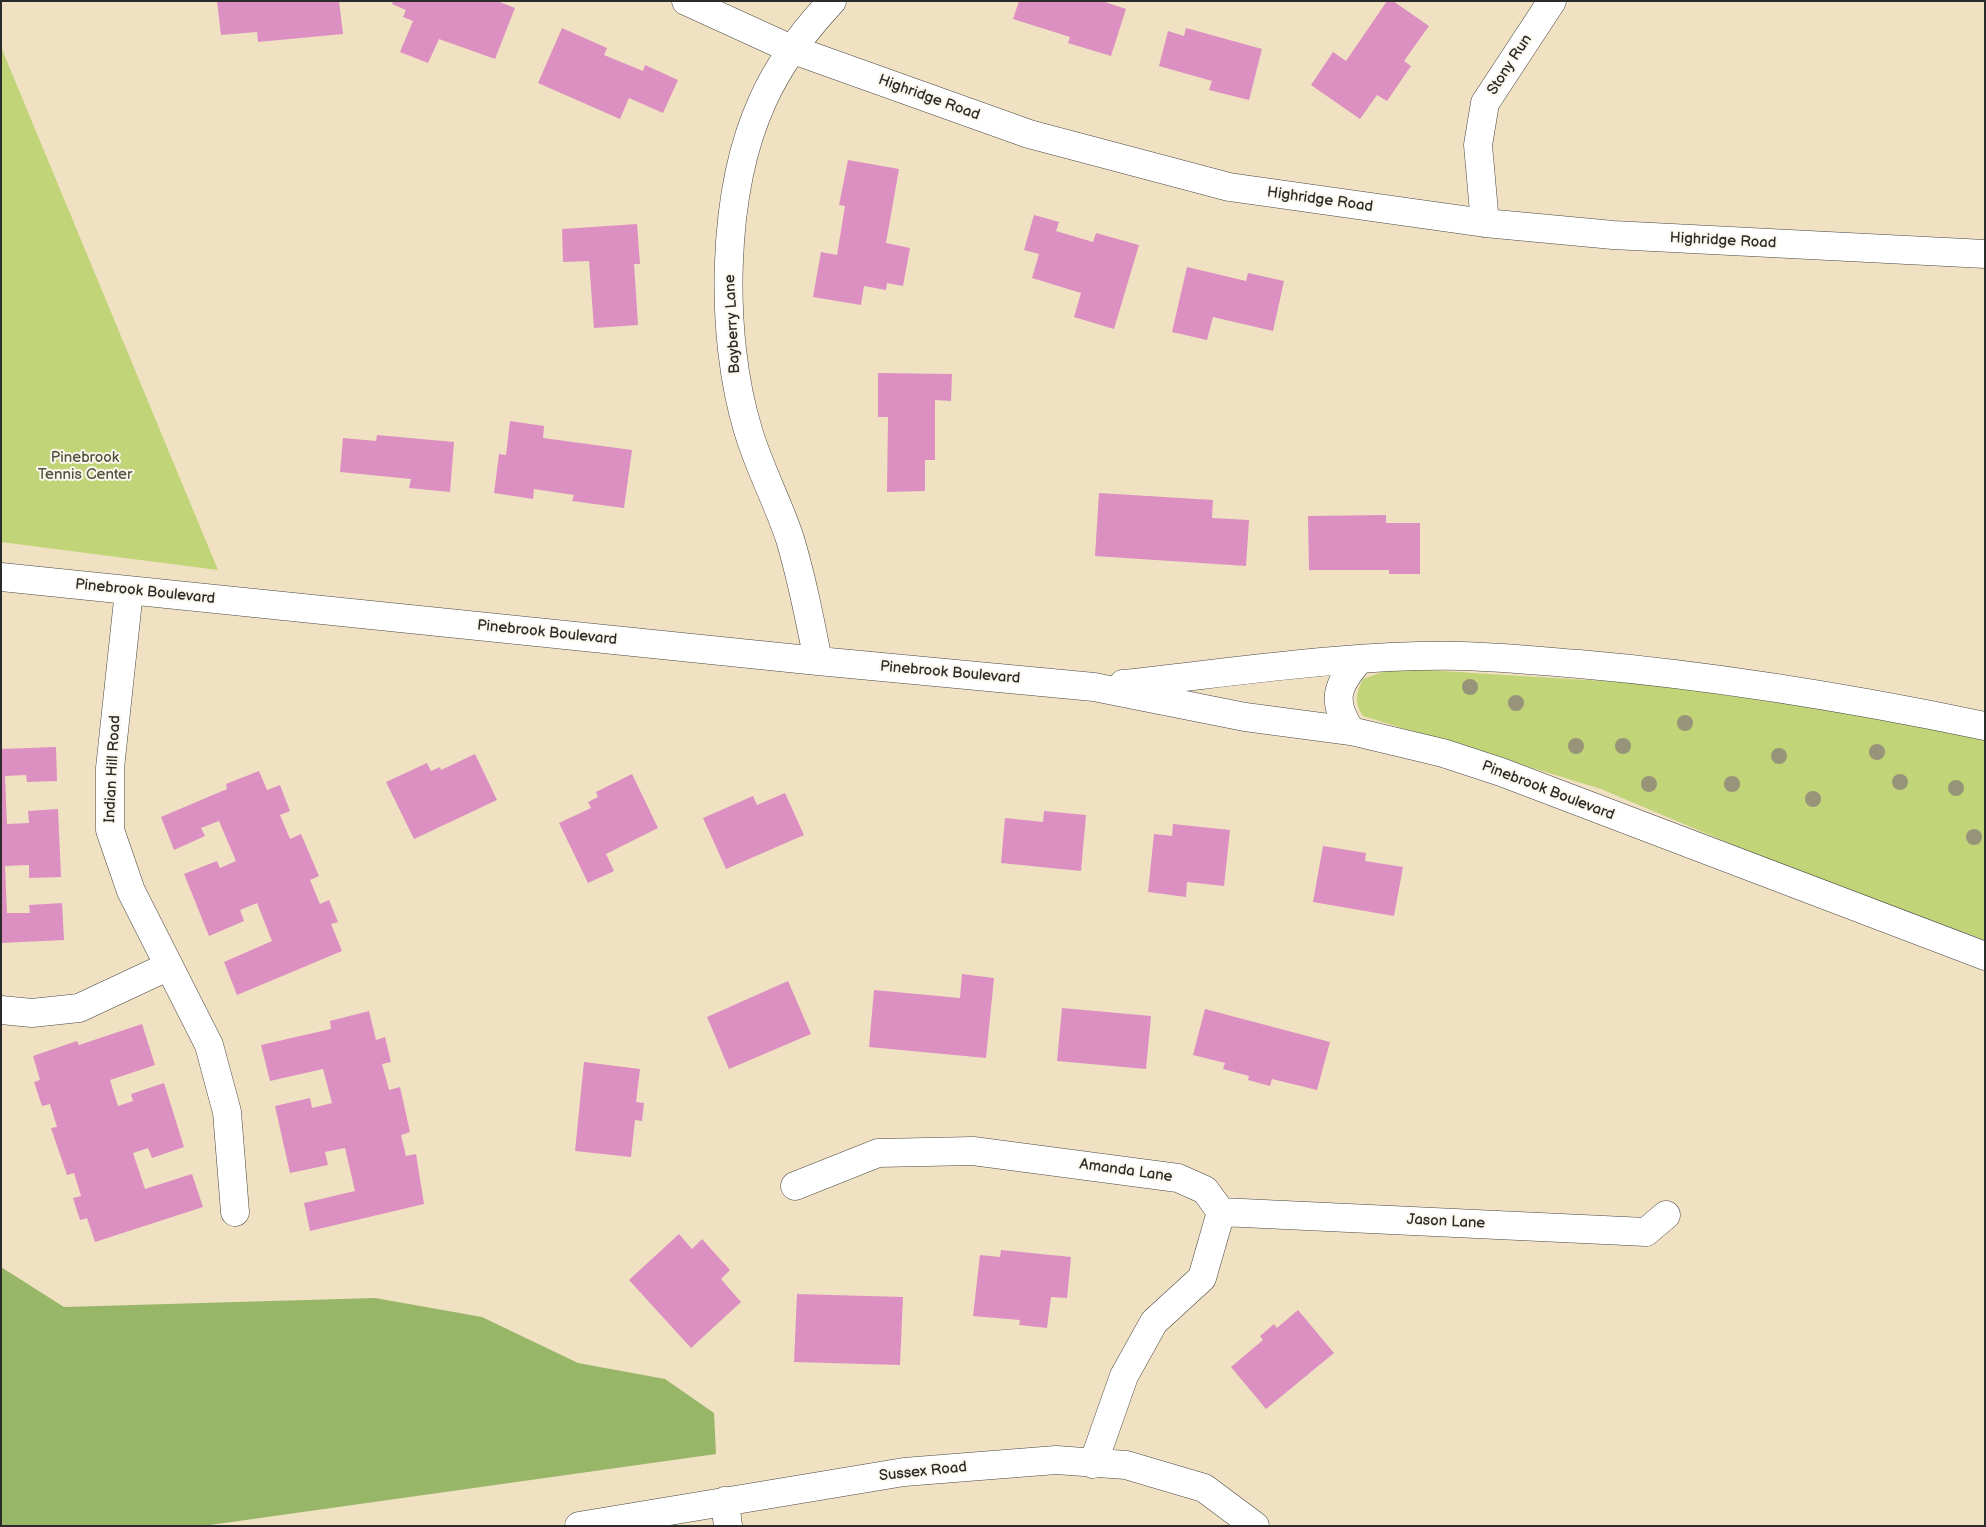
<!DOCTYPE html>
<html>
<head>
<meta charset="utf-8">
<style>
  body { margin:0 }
  #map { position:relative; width:1986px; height:1527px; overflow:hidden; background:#f1e1c3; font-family:"Balsamiq Sans",sans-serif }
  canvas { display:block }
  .frame { position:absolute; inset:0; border:2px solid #2b2b2b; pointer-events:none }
</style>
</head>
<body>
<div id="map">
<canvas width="1986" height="1527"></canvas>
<div class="frame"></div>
</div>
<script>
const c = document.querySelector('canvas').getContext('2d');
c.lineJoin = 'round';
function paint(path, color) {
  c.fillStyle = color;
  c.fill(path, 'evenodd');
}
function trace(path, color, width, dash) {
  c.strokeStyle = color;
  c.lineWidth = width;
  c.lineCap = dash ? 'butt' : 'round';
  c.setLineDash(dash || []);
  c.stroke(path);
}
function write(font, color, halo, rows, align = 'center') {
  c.font = font + ' "Balsamiq Sans",sans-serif';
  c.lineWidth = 4;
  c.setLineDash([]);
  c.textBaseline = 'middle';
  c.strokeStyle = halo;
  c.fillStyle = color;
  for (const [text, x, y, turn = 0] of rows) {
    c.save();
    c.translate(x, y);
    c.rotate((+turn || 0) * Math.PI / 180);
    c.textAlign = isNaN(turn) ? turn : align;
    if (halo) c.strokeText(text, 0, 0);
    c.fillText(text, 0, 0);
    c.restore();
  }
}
const green = new Path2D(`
  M1 47 218 570 1 542Z
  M1394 668 1650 684 1909 722 1985 739V940L1783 866 1601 789 1363 716C1354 703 1356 693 1363 679Z`);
const forest = new Path2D(`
  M1 1267 64 1307 375 1298 482 1317 578 1363 665 1379 714 1413 716 1454 203 1526H1Z`);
const building = new Path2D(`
  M217 1H339L343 34 258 42 257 32 221 35Z
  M393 1H497L515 8 495 59 439 39 428 63 400 52 413 21 403 17 406 10 392 4Z
  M1019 1H1102L1126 9 1111 56 1068 43 1070 37 1013 19Z
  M1387 1H1393L1429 26 1404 61 1411 66 1387 101 1377 95 1360 119 1311 85 1333 52 1346 61Z
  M562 28 607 48 604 55 643 71 645 65 678 80 663 113 629 98 620 119 538 83Z
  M1186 28 1262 49 1249 100 1209 90 1212 81 1159 66 1168 31 1184 36Z
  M848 160 899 169 886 243 910 248 903 286 887 283 886 290 864 286 861 305 813 297 821 252 837 255 845 206 839 205Z
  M1034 215 1059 222 1056 231 1093 242 1096 233 1139 245 1114 329 1074 317 1081 293 1032 278 1039 254 1024 250Z
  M637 224 640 264H634L638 325 594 328 589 261 563 262 562 229Z
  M1187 267 1246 281 1248 273 1284 281 1273 331 1213 317 1207 340 1172 332Z
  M878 373 952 374 951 401 935 400V460H925V491L887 492 888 417H878Z
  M510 421 544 426 543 438 632 450 624 508 572 501 574 495 534 489 533 499 494 493 499 454 506 455Z
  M377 435 454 442 450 492 409 488 411 479 340 472 343 438 376 441Z
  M1099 493 1213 500 1212 518 1249 520 1246 566 1095 556Z
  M1386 515V523H1420V574H1389V570H1309L1308 516Z
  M56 747 57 781 27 782 26 775 5 776 7 824 29 823 28 811 58 809 61 877 29 878V865L5 866 7 913H30L29 905 62 903 64 940 1 943V749Z
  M475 754 497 800 414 839 386 782 427 763 431 771 440 767 441 770Z
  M259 771 267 790 280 785 290 811 280 815 290 839 301 834 319 876 310 880 320 904 329 900 338 922 331 924 342 951 237 995 224 962 272 941 257 903 240 910 244 921 209 936 184 874 217 861 220 868 236 861 219 821 201 828 205 836 174 850 161 817 227 789 226 784Z
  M632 774 658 828 606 854 614 871 588 883 559 823 591 808 588 802 598 797 596 792Z
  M785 793 804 835 726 869 703 818 753 796 757 805Z
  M1044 811 1086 815 1081 871 1001 863 1005 818 1043 822Z
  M1173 824 1230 830 1224 886 1187 882 1186 897 1148 892 1154 834 1172 836Z
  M1323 846 1366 853 1365 861 1403 867 1394 916 1313 902Z
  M962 974 994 978 986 1058 869 1047 874 990 960 998Z
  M788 981 811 1034 729 1069 707 1017Z
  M1062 1008 1151 1016 1146 1069 1057 1061Z
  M1205 1009 1330 1042 1317 1090 1272 1079 1270 1086 1248 1080 1249 1076 1223 1069 1225 1063 1193 1055Z
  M369 1011 376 1040 385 1037 391 1062 382 1064 389 1090 400 1087 410 1132 401 1135 406 1156 416 1154 424 1204 310 1231 304 1203 355 1191 345 1148 325 1152 328 1165 290 1173 275 1106 310 1098 312 1108 332 1103 323 1069 270 1081 261 1045 331 1029 330 1021Z
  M142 1024 155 1065 110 1080 118 1106 133 1101 131 1094 164 1083 184 1147 152 1158 148 1148 133 1153 145 1189 192 1174 203 1207 95 1242 87 1218 80 1220 73 1198 81 1196 74 1173 67 1175 51 1128 57 1127 50 1104 42 1106 34 1082 40 1080 33 1056 77 1041 79 1045Z
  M584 1062 640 1069 636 1102 644 1103 642 1121 635 1120 631 1157 575 1151Z
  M679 1234 692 1249 702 1239 730 1270 721 1279 741 1302 691 1348 629 1280Z
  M1001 1250 1071 1257 1067 1298 1051 1297 1047 1328 1019 1325 1020 1320 973 1316 980 1255 1000 1257Z
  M797 1294 903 1297 900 1365 794 1362Z
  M1298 1310 1334 1353 1266 1409 1231 1367 1263 1340 1260 1336 1274 1324 1277 1328Z`);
const minor = new Path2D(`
  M686 1 791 49 1029 134 1229 187 1485 223 1613 235 1985 254
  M1485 223 1478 145 1485 103 1552 1
  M1 577 818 661 1094 687 1245 717 1351 731 1443 753 1501 772 1985 956
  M129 591 110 768V830L131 891 209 1045 227 1112 235 1212
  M818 661C810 620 802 579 790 539 778 502 759 468 748 430 719 335 721 191 763 100 780 62 804 31 832 1
  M1123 684C1235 672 1349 654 1462 656 1501 657 1540 661 1579 664 1716 676 1851 698 1985 726
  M1351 731C1331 701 1336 686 1360 659
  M1 1010 32 1013 79 1008 169 966
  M795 1186 878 1153 973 1151 1178 1178 1205 1190 1221 1212 1202 1278 1154 1322 1124 1376 1093 1464
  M1221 1212 1646 1232 1666 1215
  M725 1501 728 1526
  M579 1526 904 1472 1056 1460 1126 1465 1204 1488 1255 1526`);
const trees = [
  [1470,687],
  [1516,703],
  [1685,723],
  [1576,746],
  [1623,746],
  [1877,752],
  [1779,756],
  [1900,782],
  [1649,784],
  [1732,784],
  [1956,788],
  [1813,799],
  [1974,837]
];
const streetNames = [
  ["Stony Run",1510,65,-57],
  ["Highridge Road",929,98,20],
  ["Highridge Road",1320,200,8],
  ["Highridge Road",1723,241,3],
  ["Bayberry Lane",733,324,-93],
  ["Pinebrook Boulevard",145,592,6],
  ["Pinebrook Boulevard",547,633,6],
  ["Pinebrook Boulevard",950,673,5],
  ["Indian Hill Road",113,769,-87],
  ["Pinebrook Boulevard",1548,791,21],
  ["Amanda Lane",1126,1171,8],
  ["Jason Lane",1446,1222,3],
  ["Sussex Road",923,1472,-6]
];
const parkNames = [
  ["Pinebrook",85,458],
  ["Tennis Center",85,475]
];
paint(green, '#c1d478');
paint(forest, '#98b668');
paint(building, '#db90c1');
trace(minor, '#494642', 29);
trace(minor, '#fff', 28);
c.fillStyle = '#98947a';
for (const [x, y] of trees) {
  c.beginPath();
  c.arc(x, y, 8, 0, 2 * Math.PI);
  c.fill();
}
write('15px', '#2b2b2b', '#fbf7ec', streetNames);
write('15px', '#50553e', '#fbf7ec', parkNames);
</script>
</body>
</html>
